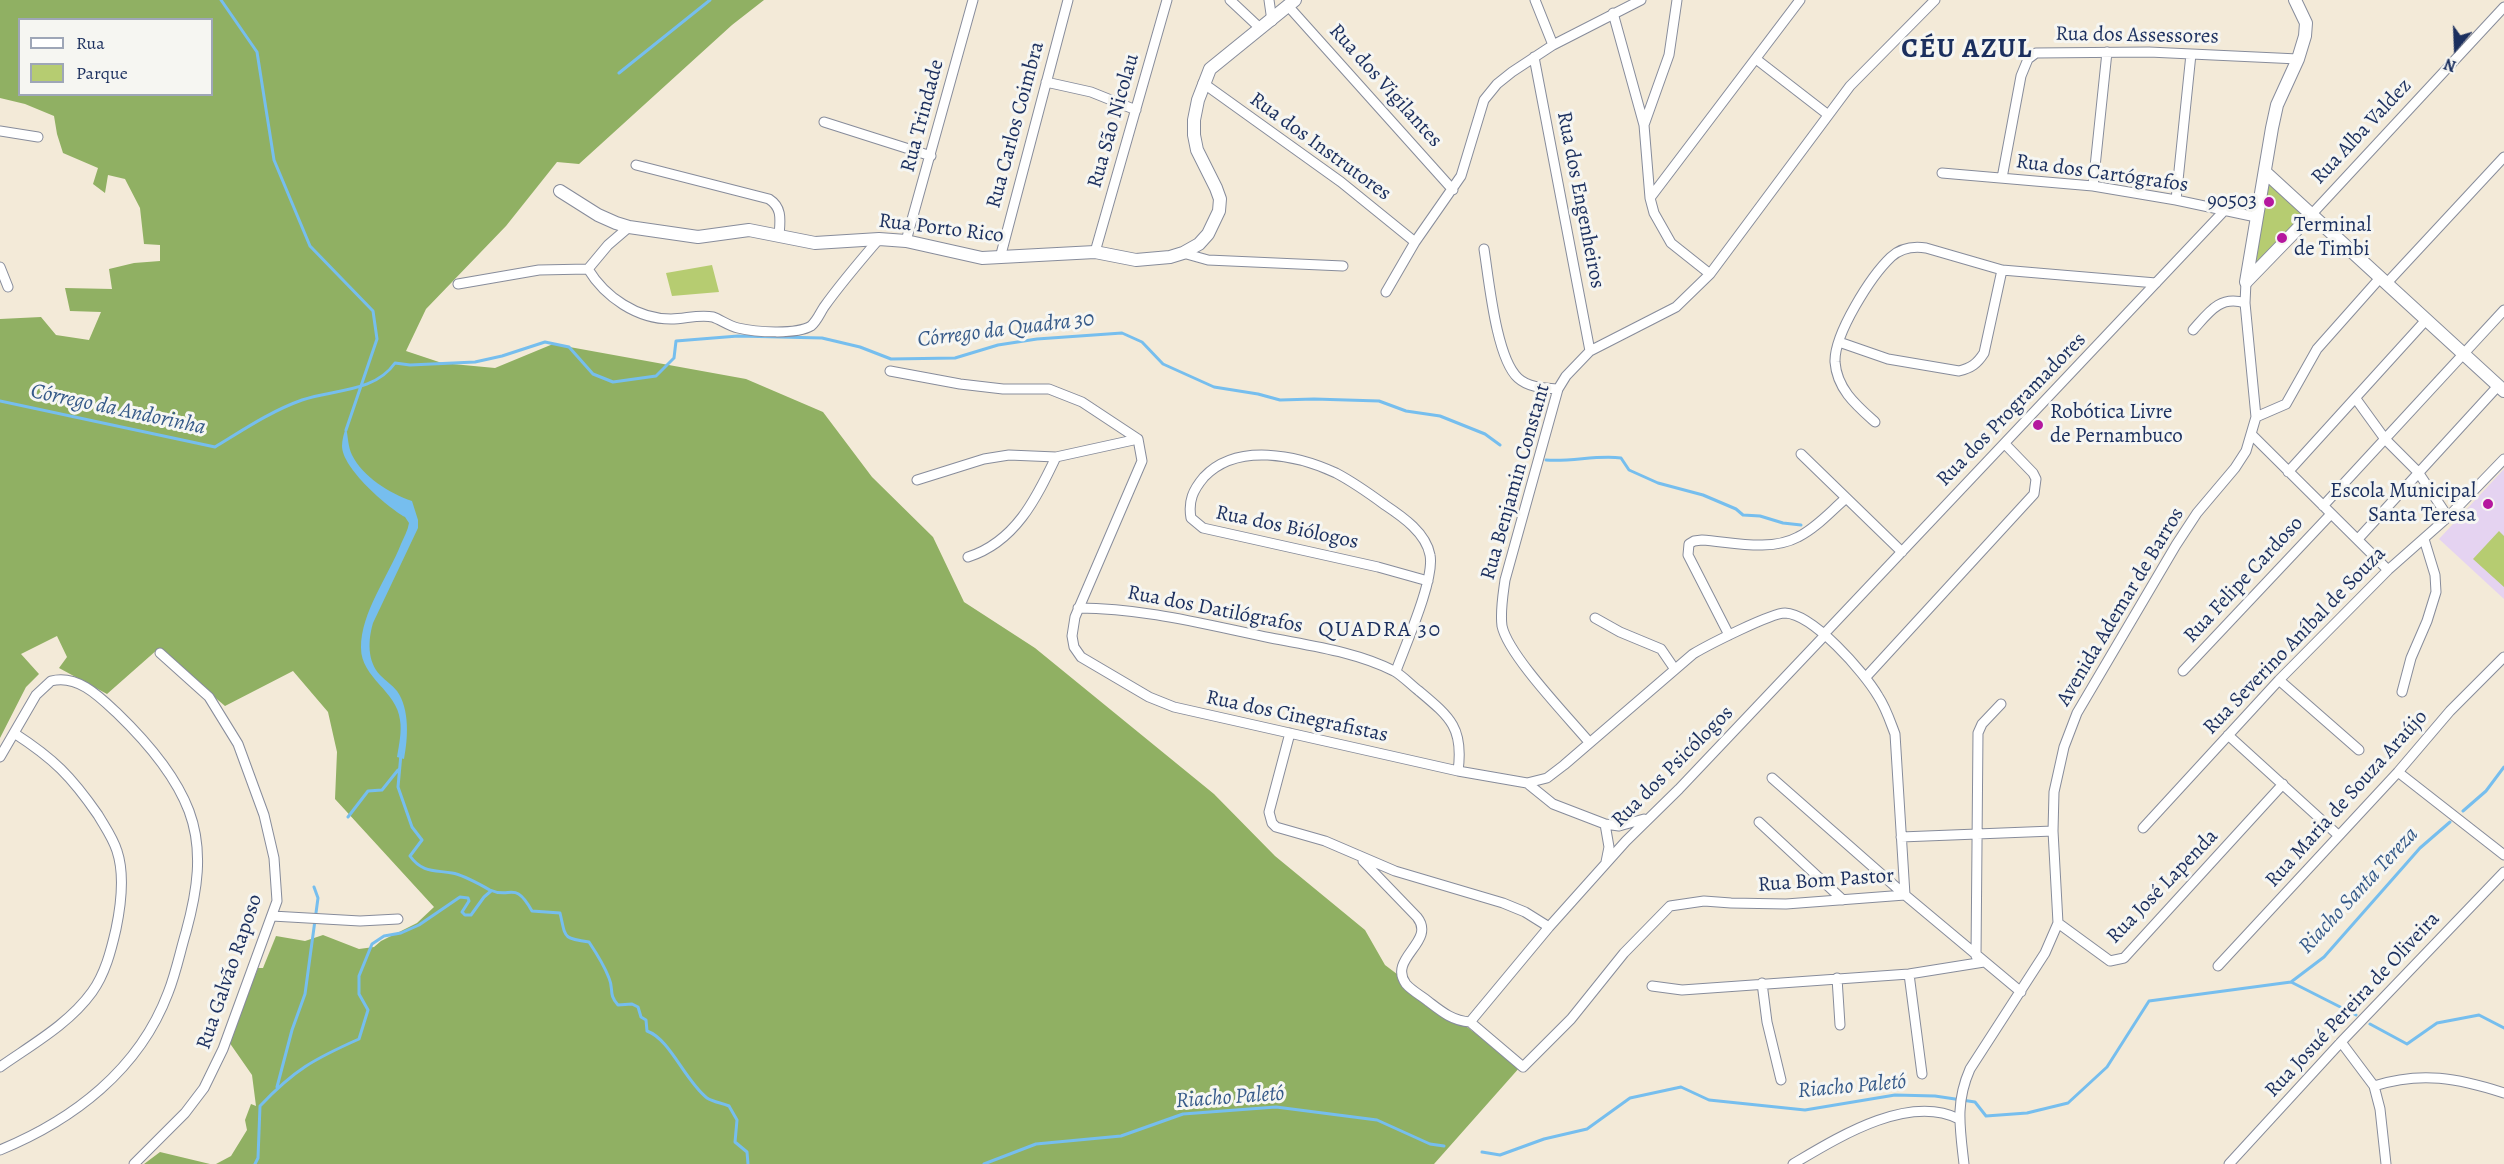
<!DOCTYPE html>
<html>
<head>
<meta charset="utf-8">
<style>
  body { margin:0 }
  #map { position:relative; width:2504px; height:1164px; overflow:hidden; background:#f3ead8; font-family:Alegreya,serif }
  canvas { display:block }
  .legend { position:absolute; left:18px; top:18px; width:195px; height:78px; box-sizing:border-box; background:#f6f6f2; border:2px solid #9ea6b7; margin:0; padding:8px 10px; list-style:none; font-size:18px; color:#1b2f5e }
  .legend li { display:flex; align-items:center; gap:12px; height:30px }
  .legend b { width:30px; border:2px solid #9ea6b7 }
  .north { position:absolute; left:2426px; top:18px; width:60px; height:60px; -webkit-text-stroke:4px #f6f6f2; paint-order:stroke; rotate:199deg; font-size:16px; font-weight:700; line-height:24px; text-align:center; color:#1b2f5e }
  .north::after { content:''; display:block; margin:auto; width:21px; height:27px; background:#1b2f5e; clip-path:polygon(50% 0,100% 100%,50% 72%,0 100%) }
</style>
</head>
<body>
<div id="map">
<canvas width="2504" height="1164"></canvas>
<ul class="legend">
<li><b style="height:8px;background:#fff"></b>Rua</li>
<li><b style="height:16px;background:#b6cc71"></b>Parque</li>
</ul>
<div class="north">N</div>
</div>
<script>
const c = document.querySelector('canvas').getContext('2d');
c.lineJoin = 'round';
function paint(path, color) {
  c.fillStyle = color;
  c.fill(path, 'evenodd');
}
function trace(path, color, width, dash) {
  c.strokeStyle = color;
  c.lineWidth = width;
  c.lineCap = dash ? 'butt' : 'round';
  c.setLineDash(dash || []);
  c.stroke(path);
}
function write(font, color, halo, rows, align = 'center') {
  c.font = font + ' Alegreya,serif';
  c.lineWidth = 6;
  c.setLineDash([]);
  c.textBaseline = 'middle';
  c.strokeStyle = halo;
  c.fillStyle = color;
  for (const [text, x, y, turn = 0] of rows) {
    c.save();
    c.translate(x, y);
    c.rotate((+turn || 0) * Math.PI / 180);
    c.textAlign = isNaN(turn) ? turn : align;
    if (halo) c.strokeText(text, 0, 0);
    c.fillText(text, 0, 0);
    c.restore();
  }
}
const built = new Path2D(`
  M2504 469V599L2439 539Z`);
const green = new Path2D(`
  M2265 172 2311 215 2246 282Z
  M712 265 719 292 672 296 666 273Z
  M2499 531 2504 536V587L2473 559Z`);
const forest = new Path2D(`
  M0 0H764L732 25 579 164 557 162 506 226 426 309 406 351 442 363 495 368 553 344 746 379 823 412 872 477 933 537 964 602 1035 648 1214 794 1275 856 1365 930 1385 965 1520 1067 1434 1164H216L231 1156 247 1130 245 1120 251 1104 256 1106 252 1075 229 1042 258 968H263L276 936 305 941 323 935 359 949 374 947 381 941 417 923 434 907 335 799 337 752 328 712 293 671 225 706 158 649 107 694 59 668 67 657 57 636 21 654 39 674 26 687 0 738V319L41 317 56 335 89 340 101 312 70 311 65 288 112 289 109 269 134 263 160 261V245L144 244 140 208 125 179 108 175 105 193 93 184 98 168 63 153 57 134 54 116 25 104 0 98ZM20 20H212V94H20Z
  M160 1152 210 1164H144Z`);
const water = new Path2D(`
  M346 427C348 436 348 447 352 455 363 477 389 493 412 501L418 520V528L373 623C368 640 367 661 380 675 386 681 392 685 397 691 410 709 408 739 404 759L397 757C399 745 402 731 400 720 397 691 361 678 361 648 361 612 388 577 401 544 404 537 408 530 409 523L405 517C387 507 342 468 342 446 342 440 344 433 346 427Z`);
const stream = new Path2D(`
  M221 0 257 52 274 160 310 246 373 311 377 339 346 430
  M619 73 710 0
  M0 401 215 447C243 430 271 411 302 400 333 389 374 393 395 363L410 365 475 362 502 356 545 342 569 347 593 374 613 382 656 376 674 358 676 341 738 336 822 338 860 347 891 359 955 358 998 345 1037 339 1122 333 1142 342 1163 364 1214 387 1258 394 1280 400 1314 399 1379 401 1406 411 1440 416 1485 434 1500 445
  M1546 460C1572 462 1596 455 1621 458L1629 470 1658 483 1703 495 1736 509 1743 515 1760 516 1783 523 1801 525
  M401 754 398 787 412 827 422 840 410 856C422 873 435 870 452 873 464 875 479 884 490 890 511 900 514 879 532 911L560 913C566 938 562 938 589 942 597 954 604 965 609 978 614 989 608 994 618 1005L632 1004 638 1007 641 1017 646 1020 647 1031C670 1039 685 1081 707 1098 713 1102 722 1103 729 1106L737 1120 735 1142 747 1152 748 1164
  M2463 811 2486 791 2504 767
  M348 817 368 791 382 790 398 770
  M2291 982 2324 957 2420 848 2450 822
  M2370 1024 2407 1044 2437 1023 2479 1015 2504 1028
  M277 1087 292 1030 305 994 318 898 314 887
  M1482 1152 1500 1155 1544 1139 1587 1129 1630 1098 1681 1087 1709 1100 1805 1110 1895 1095 1935 1096 1975 1102 1986 1116 2027 1113 2068 1103 2107 1067 2149 1001 2291 982 2356 1015
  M255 1164 258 1158 260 1106C294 1070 314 1059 359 1039L368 1010 359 994V976L372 944 384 936 401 933 419 925 460 897 468 898 469 901 462 912 465 915H471L484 897 491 891
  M984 1164 1036 1144 1121 1136 1183 1114 1276 1107 1377 1120 1430 1144 1444 1146`);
const street = new Path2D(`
  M1230 0 1261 29
  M1269 0 1272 21
  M1535 0 1553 45
  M1677 0 1669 55 1644 125 1650 198 1654 213 1671 243 1710 274
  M1289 7 1453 190
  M1613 13 1644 125
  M1534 57 1590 351
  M1756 59 1827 114
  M1046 82 1091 92 1136 110
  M1203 83 1341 182 1415 242
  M824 122 931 156
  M0 131 38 137
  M636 165 769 199C783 208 780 221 779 236
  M1942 173 2093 186 2176 200 2256 217
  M2002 178 2021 76 2028 59 2036 53 2149 52 2298 59
  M2093 186 2107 52
  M1650 198 1800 0
  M2176 200 2191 54
  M2311 215 2504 7
  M906 241 973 0
  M1484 249C1489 280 1496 358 1518 378 1529 388 1545 388 1558 389
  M1095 252 1167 0
  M1183 253 1208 260 1343 266
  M1000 258 1068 0
  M0 267 8 287
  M588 269C605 297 637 319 671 319 685 319 699 314 713 317 721 320 729 326 738 328 755 332 796 335 811 326 817 321 820 313 824 307 841 283 860 261 879 239
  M2246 282 2245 303 2256 417
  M458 284 539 270 588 269 608 245 629 227
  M2386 284 2504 157
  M1386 292 1415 242 1461 176 1484 100 1497 84 1512 72 1553 45 1641 0
  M2193 330C2209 312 2220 295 2245 303
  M1839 342 1888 359 1959 371C1971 368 1977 364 1984 353L2002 270
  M890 371 960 384 1003 389H1049L1082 402 1138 439 1142 461 1075 617 1072 636 1074 647 1081 657 1149 697 1174 707 1458 771 1527 783 1547 778 1564 765 1693 654C1708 645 1771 613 1785 613 1813 614 1864 672 1878 696 1886 708 1890 721 1895 734L1905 895
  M2356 399 2385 439 2418 472 2448 517
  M1875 422C1856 405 1837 389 1835 362 1834 334 1871 276 1891 257 1901 248 1913 246 1926 248L2002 270 2156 283
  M2252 435 2388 570
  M1801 454 1902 552
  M2288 472 2426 320
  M917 480 984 459 1009 455 1056 457 1138 439
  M2323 506 2504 310
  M2358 539 2498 386
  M968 557C1015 542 1036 499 1056 457
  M1078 608C1144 608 1207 625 1271 638 1312 646 1357 652 1394 671 1403 676 1411 685 1419 691 1450 717 1464 728 1458 771
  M1595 618 1620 632 1661 649 1674 668
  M1825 633 2223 212
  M1729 635 1688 555 1689 544 1694 541 1702 540C1732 542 1770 552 1798 537 1816 528 1830 512 1845 499
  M1396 671C1405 646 1435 579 1430 555 1426 533 1403 517 1385 505 1370 494 1353 482 1336 473 1297 455 1237 442 1204 477 1193 490 1188 501 1191 518L1203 528 1378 567 1428 581
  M2183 671 2331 514
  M1866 677 2034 494 2036 479 2033 473 2005 444
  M2279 680 2359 750
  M2402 692 2411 658 2427 621 2436 592 2435 575 2424 539
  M1290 733 1269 812 1272 823 1276 827 1325 841 1395 871 1503 903 1525 912 1549 927 1626 841 1679 789 1825 635
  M2228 735 2338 835
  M1589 742C1568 717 1508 655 1502 626 1500 611 1503 595 1505 580L1558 389 1566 376 1590 351 1676 307 1710 274 1850 86 1935 0
  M0 757 36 695 51 681C77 674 99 696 117 713 145 740 175 774 189 811 204 851 197 892 186 932 180 952 176 973 168 993 139 1070 73 1120 0 1150
  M2398 772 2504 855
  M1772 778 1905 895 2021 992
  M1527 783 1553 804 1605 824 1609 847 1606 862
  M1759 822 1843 900
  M1605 824 1619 826 1644 819
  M2143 828 2279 680 2388 570 2448 517 2504 459
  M1901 837 2053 831
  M1363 861 1417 917C1437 942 1387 958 1406 984 1412 991 1422 996 1429 1002 1442 1012 1453 1021 1470 1022L1549 927
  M272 916 360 921 398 919
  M2058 923 2110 961 2124 958 2283 784
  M1976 956 1978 733 1982 724 2001 704
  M2218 966 2398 772 2450 711 2504 657
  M1909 974 1922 1074
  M1837 978 1840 1025
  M1762 983 1767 1022 1781 1080
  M1652 986 1682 990 1909 974 1984 962
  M1470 1022 1523 1067 1571 1019 1624 953 1670 906 1704 901 1731 903 1786 904 1905 895
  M2341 1042 2374 1086 2380 1109 2386 1164
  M0 1067C31 1045 69 1024 92 992 105 974 111 951 116 929 121 905 125 875 117 851 113 838 105 827 98 815 71 776 54 759 14 733
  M2374 1086C2421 1071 2458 1078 2504 1093
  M134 1164 185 1113 204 1088 223 1049 277 901 274 858 264 815 238 744 209 697 160 653
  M1793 1164C1837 1138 1908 1093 1959 1119
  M1964 1164C1960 1128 1955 1103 1970 1069L2045 953 2058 923 2053 831 2054 792 2064 747 2077 713 2176 545 2197 513 2235 468 2246 451 2256 417 2286 404 2317 349 2380 278
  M2229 1164 2341 1042 2504 872`);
const secondary = new Path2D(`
  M2265 172 2504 391
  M560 191 598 215 616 223 629 227 698 237 749 230 815 243 879 239 906 241 982 258 1095 252 1136 260 1170 257 1183 253 1199 244 1208 234 1219 211 1220 199 1216 188 1197 150 1194 135V120L1198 100 1210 69 1295 0
  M2246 282 2272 128 2277 105 2298 59 2305 36 2306 23 2295 0
  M2246 282 2311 215`);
const markers = [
  [2269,202,6,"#b5179e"],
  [2282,238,6,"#b5179e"],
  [2038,425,6,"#b5179e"],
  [2488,504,6,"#b5179e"]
];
const streetNames = [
  ["Rua dos Assessores",2137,36,1],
  ["Rua dos Vigilantes",1385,86,48],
  ["Rua Trindade",923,116,-75],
  ["Rua São Nicolau",1114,121,-74],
  ["Rua Carlos Coimbra",1016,125,-75],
  ["Rua Alba Valdez",2362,132,-47],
  ["Rua dos Instrutores",1320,147,36],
  ["Rua dos Cartógrafos",2102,174,8],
  ["Rua dos Engenheiros",1580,200,79],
  ["Rua Porto Rico",941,229,7],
  ["Rua dos Programadores",2012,410,-46],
  ["Rua Benjamin Constant",1516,482,-74],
  ["Rua dos Biólogos",1287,528,12],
  ["Rua Felipe Cardoso",2244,580,-47],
  ["Avenida Ademar de Barros",2121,607,-59],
  ["Rua dos Datilógrafos",1215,610,11],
  ["Rua Severino Aníbal de Souza",2295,641,-46],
  ["Rua dos Cinegrafistas",1297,717,12],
  ["Rua dos Psicólogos",1673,767,-45],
  ["Rua Maria de Souza Araújo",2347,799,-48],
  ["Rua Bom Pastor",1826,881,-4],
  ["Rua José Lapenda",2163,887,-46],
  ["Rua Galvão Raposo",230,972,-71],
  ["Rua Josué Pereira de Oliveira",2353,1005,-47]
];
const poiNames = [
  ["90503",2257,202],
  ["Terminal",2294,226,"left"],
  ["de Timbi",2294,250,"left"],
  ["Robótica Livre",2050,413,"left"],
  ["de Pernambuco",2050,437,"left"],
  ["Escola Municipal",2476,492],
  ["Santa Teresa",2476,516]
];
const waterNames = [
  ["Córrego da Quadra 30",1006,330,-7],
  ["Córrego da Andorinha",118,410,12],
  ["Riacho Santa Tereza",2359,891,-47],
  ["Riacho Paletó",1852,1087,-5],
  ["Riacho Paletó",1230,1098,-4]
];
const neighbourhoodNames = [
  ["QUADRA 30",1380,631]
];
const districtNames = [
  ["CÉU AZUL",1967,50]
];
paint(built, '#e5d3f1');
paint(green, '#b6cc71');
paint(forest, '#90b063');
paint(water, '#76beee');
trace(stream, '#76beee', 3);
trace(street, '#878c9b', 11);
trace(secondary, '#878c9b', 14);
trace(street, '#fff', 9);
trace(secondary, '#fff', 12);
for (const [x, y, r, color] of markers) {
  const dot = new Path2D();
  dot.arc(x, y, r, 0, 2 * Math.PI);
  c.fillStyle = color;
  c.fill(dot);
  trace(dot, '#f6f6f2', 2);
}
write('21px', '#1b2f5e', '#f6f6f2', streetNames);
write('21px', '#1b2f5e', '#f6f6f2', poiNames, 'right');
write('italic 22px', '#365a89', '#f6f6f2', waterNames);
c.letterSpacing = '1.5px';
write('22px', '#1b2f5e', '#f6f6f2', neighbourhoodNames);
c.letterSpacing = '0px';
c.letterSpacing = '1.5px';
write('bold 27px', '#1b2f5e', '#f6f6f2', districtNames);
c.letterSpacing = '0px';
</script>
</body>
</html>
